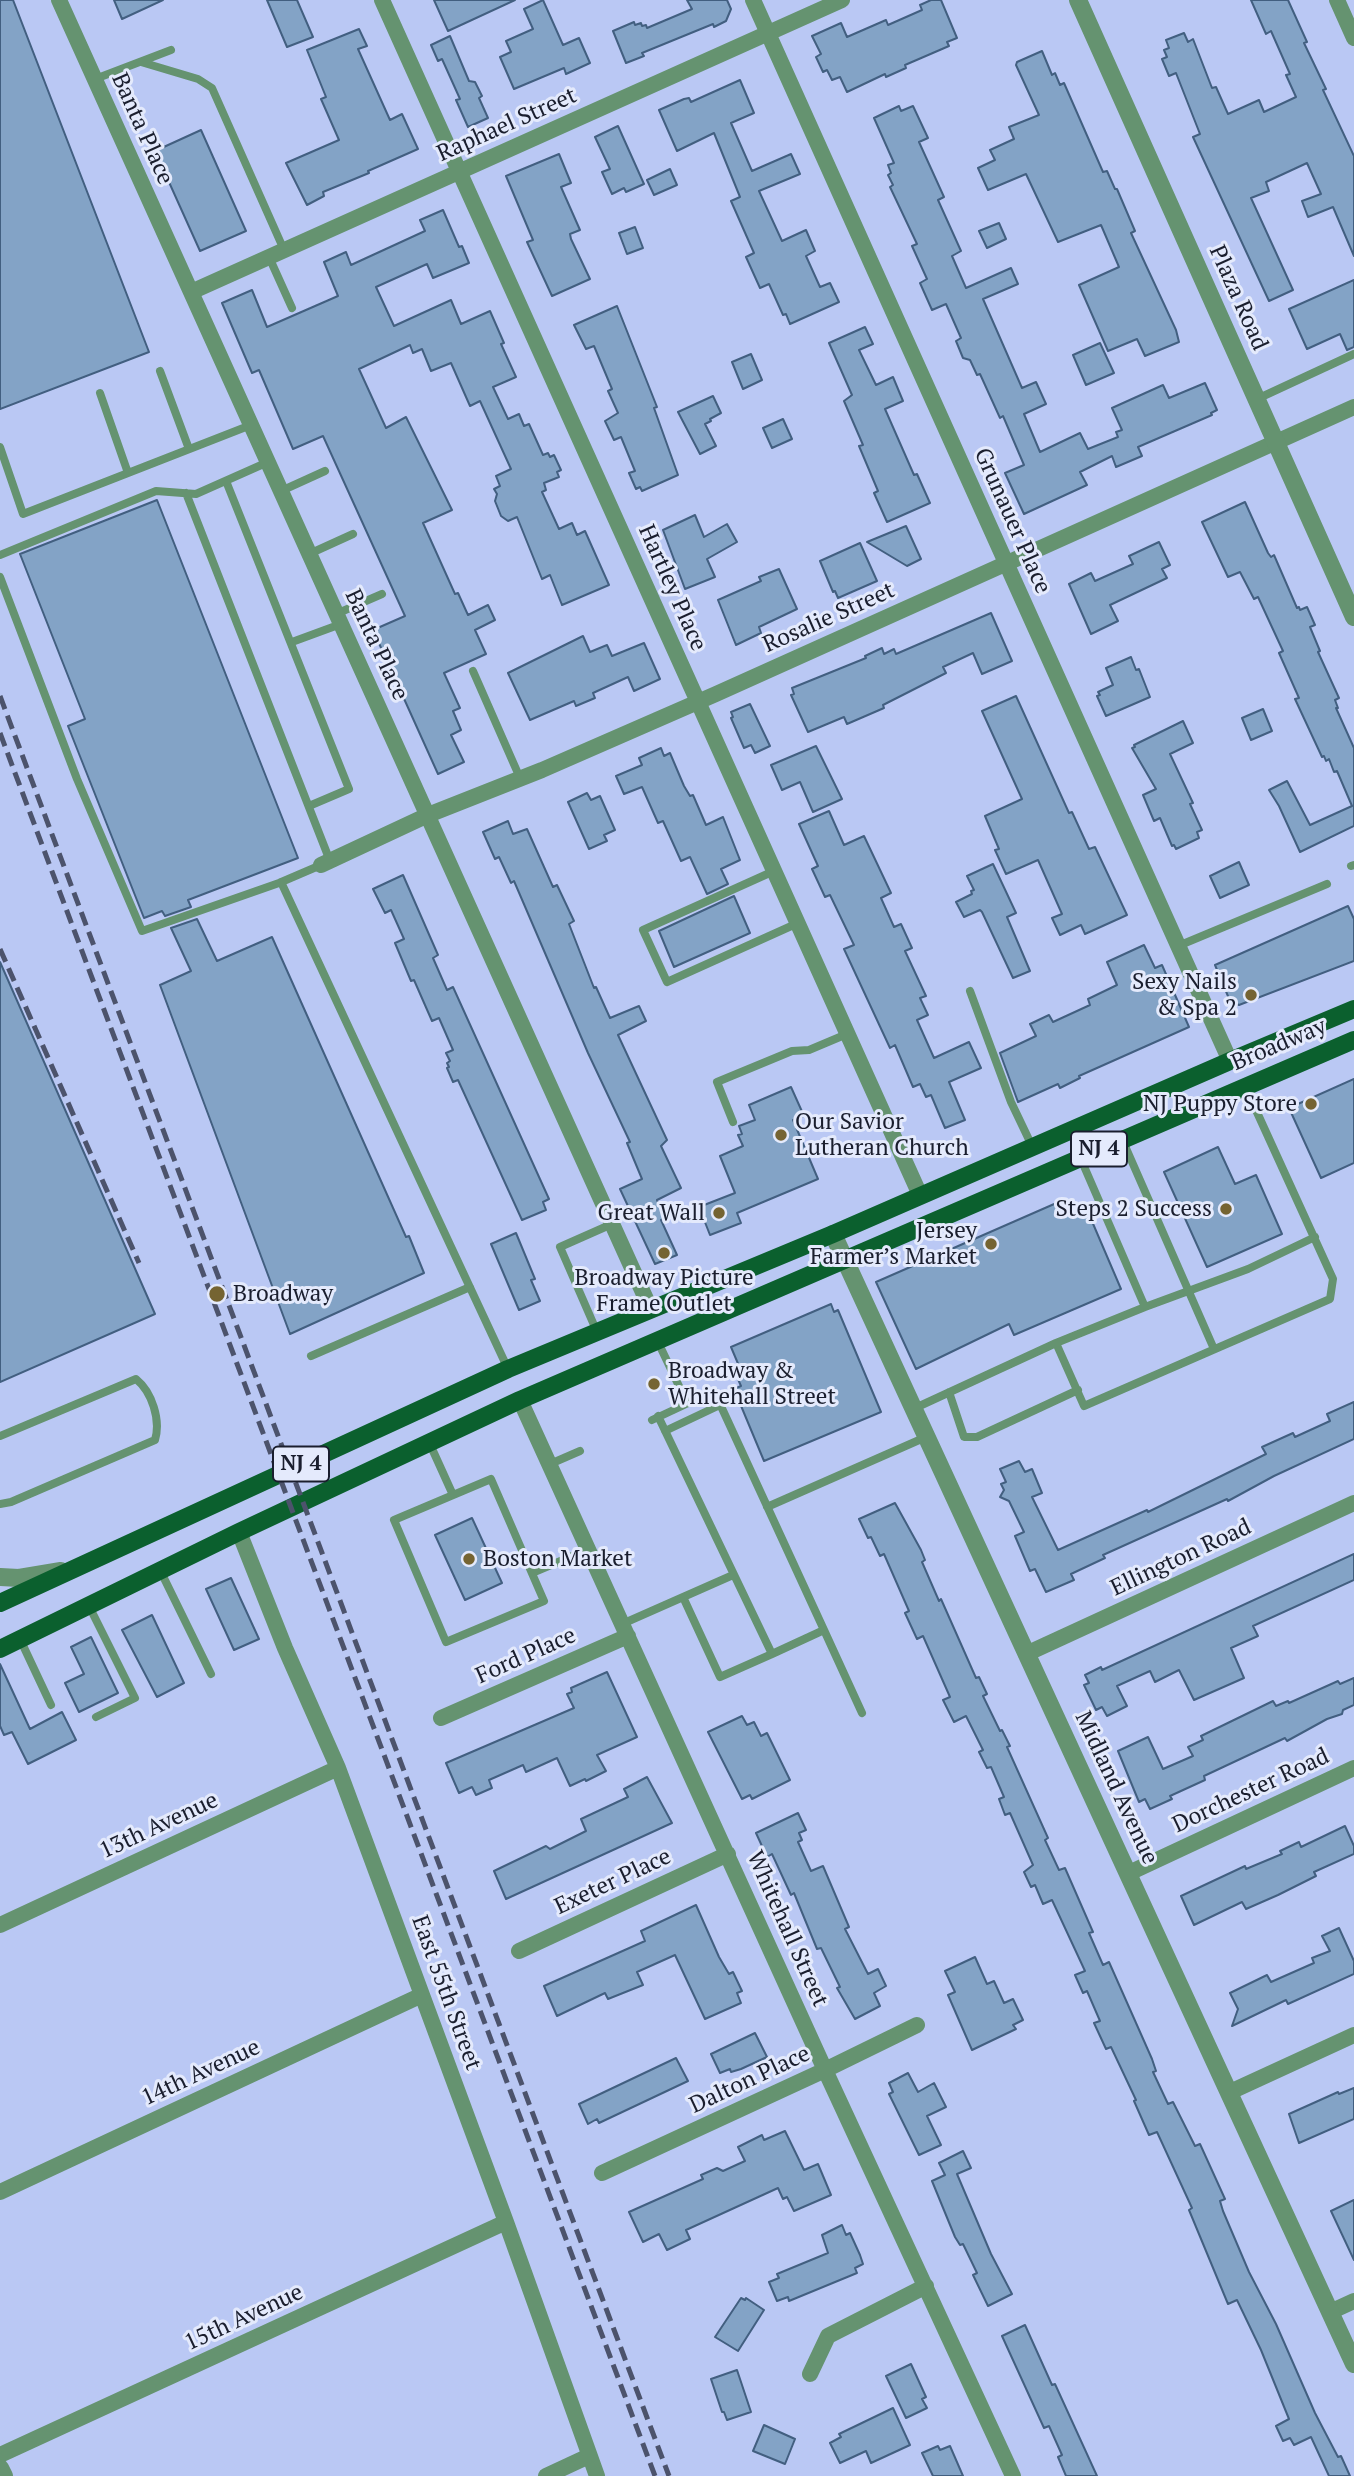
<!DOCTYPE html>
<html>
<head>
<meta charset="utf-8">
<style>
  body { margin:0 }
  canvas { display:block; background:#bac8f4 }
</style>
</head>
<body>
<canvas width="1354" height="2476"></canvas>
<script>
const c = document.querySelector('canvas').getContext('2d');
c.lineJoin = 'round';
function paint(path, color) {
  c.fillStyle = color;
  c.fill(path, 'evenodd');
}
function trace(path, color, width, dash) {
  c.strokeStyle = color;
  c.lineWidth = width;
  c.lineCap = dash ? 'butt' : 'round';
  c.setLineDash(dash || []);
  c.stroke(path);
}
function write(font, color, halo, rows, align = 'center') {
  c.font = font + ' "PT Serif",serif';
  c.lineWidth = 6;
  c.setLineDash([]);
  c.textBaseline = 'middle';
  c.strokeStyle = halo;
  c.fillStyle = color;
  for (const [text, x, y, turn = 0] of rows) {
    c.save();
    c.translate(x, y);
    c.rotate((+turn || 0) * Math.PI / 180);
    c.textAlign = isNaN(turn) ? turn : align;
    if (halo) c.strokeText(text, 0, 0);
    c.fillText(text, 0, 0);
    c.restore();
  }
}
const building = new Path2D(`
  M0 0H13L149 352 0 409Z
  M114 0H163L122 19Z
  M267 0H297L313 37 287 47Z
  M434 0H515L448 31Z
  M543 0 563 45 579 38 590 63 566 74 564 68 514 89 500 57 511 52 506 41 533 29 524 9Z
  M687 0H727L731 9 726 21 714 27 713 24 642 53 644 56 626 63 613 31 634 22 635 25 641 23 642 26 646 25 647 28 692 9Z
  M931 0H941L957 38 947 42 949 46 905 65 906 68 886 77 885 74 847 92 840 77 832 80 827 70 823 72 816 57 821 54 812 36 841 23 847 37 886 20 888 25 922 10 920 5Z
  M1251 0H1288L1307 42 1304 43 1326 89 1323 90 1354 156V256L1333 207 1308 217 1302 201 1321 194 1307 163 1266 182 1269 191 1251 198 1293 290 1269 301 1193 137 1200 134 1176 73 1169 76 1162 59 1167 57 1164 50 1169 48 1166 40 1184 33 1188 42 1193 39 1212 88 1216 87 1228 114 1259 100 1264 112 1296 97 1286 75 1290 74 1271 31 1266 34Z
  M359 29 367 46 358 49 390 120 402 114 418 149 368 171 369 173 323 192 324 196 307 205 286 163 339 140 321 99 326 97 307 50Z
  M450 36 469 81 475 82 482 96 479 98 488 118 468 127 456 100 460 99 442 59 438 61 431 45Z
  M1042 51 1052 75 1055 73 1060 85 1064 83 1103 172 1107 171 1115 189H1117L1135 231 1131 233 1176 330 1179 342 1145 356 1137 339 1108 351 1079 285 1119 267 1101 225 1058 242 1026 174 988 190 978 168 995 160 990 150 1014 139 1009 127 1039 115 1016 65 1017 62Z
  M740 80 754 113 731 123 752 171 791 154 800 174 759 191 782 241 806 230 815 251 806 256 820 287 830 283 839 302 790 324 786 314 783 315 769 284 760 288 746 257 754 253 731 201 740 197 714 133 677 151 659 110 684 99 689 98 691 102Z
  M899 106 901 111 913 106 928 138 919 142 944 197 938 200 961 251 952 256 966 288 1011 268 1018 284 983 299 1022 388 1036 382 1046 404 1024 414 1040 452 1080 433 1088 449 1118 437 1116 432 1122 430 1112 408 1163 385 1169 398 1205 383 1217 410 1211 413 1212 415 1138 447 1142 456 1116 467 1112 456 1080 472 1087 485 1024 514 1005 473 1024 465 1003 416 1000 418 980 374 977 375 970 360 963 358 956 341 961 338 946 304 932 310 920 283 927 279 912 246 917 244 890 187 893 185 888 175 891 173 888 165 894 163 874 118Z
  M618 126 644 184 626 192 624 188 612 194 602 172 610 169 595 137Z
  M201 130 246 231 200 251 155 151Z
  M559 154 571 183 561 187 580 230 570 234 571 239 590 279 552 296 527 242 533 240 506 176Z
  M670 169 677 185 654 195 647 180Z
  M443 210 459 247 462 246 469 263 433 278 427 264 376 287 394 326 451 300 461 324 490 311 504 343 501 344 516 377 493 387 508 419 519 414 524 426 529 424 543 455 548 453 550 457 554 455 561 470 557 472 559 477 544 483 546 490 542 492 559 529 572 523 577 535 585 531 609 585 562 605 550 575 542 579 517 517 508 521 501 516 495 501 497 494 494 489 500 486 496 476 511 469 480 401 470 406 451 363 431 371 422 349 413 353 410 345 359 369 386 428 406 417 452 510 423 523 455 594 458 593 468 615 488 605 495 620 475 630 486 654 444 673 460 708 453 711 461 730 451 735 464 762 438 774 373 630 405 616 323 436 293 449 259 370 252 373 222 303 252 290 267 327 338 296 324 262 346 252 351 265 425 231 420 220Z
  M999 223 1006 239 987 248 979 231Z
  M635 227 643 248 627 254 619 233Z
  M1354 280V347L1347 350 1340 334 1307 349 1289 309Z
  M617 306 657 407 654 408 678 475 642 491 640 487 636 489 629 473 635 471 621 437 614 440 605 421 618 413 608 391 612 389 594 346 586 349 574 325Z
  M865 327 873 344 859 350 876 385 893 377 903 401 885 409 914 475 917 474 930 503 887 522 874 493 878 491 859 446 863 445 844 401 852 395 829 343Z
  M1100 343 1114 373 1086 385 1073 355Z
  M751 354 762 380 743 389 732 362Z
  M713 396 721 413 710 419 711 421 705 424 716 446 700 454 678 412Z
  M783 419 792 439 772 448 763 428Z
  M157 500 298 858 188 900 191 907 165 916 162 911 144 918 68 726 85 719 20 554Z
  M1245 502 1268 553 1271 557 1274 555 1297 608 1299 607 1300 610 1307 607 1315 625 1310 627 1320 651 1318 652 1339 698 1335 700 1338 708H1336L1354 748V826L1300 852 1279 806 1269 790 1287 781 1310 825 1352 806 1337 771 1334 772 1329 759 1326 761 1324 756 1322 757 1295 699 1299 698 1279 653 1283 651 1258 597 1254 599 1240 572 1228 577 1202 522Z
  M695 515 704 537 727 524 737 542 707 559 715 577 685 589 663 530Z
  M906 526 921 559 907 566 867 542Z
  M1159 542 1170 565 1162 569 1167 578 1110 605 1118 621 1091 634 1069 584 1091 573 1095 581 1133 564 1129 556Z
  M860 543 877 581 838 598 835 591 833 592 820 561Z
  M779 569 797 609 759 627 761 633 736 645 718 600 761 581 759 577Z
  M991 613 1012 661 982 674 973 653 943 667 946 673 883 705 884 708 847 724 844 717 808 732 791 695 794 694 792 688 866 658 865 656 882 648 884 654 894 649 896 654Z
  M583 636 590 652 607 645 612 656 644 643 660 679 634 691 628 677 593 693 595 698 576 706 574 701 530 720 508 673Z
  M1131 657 1136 670 1139 669 1150 697 1106 716 1097 696 1100 695 1098 692 1113 685 1106 668Z
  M1016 696 1069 813 1072 812 1089 849 1095 847 1127 915 1085 934 1081 925 1060 935 1052 918 1062 914 1038 860 1006 874 995 850 999 849 985 816 1022 799 982 711Z
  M750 704 770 746 755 753 751 745 744 748 731 718 733 717 731 712Z
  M1263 709 1272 731 1251 740 1242 718Z
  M1183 721 1193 743 1170 754 1193 803 1190 804 1202 830 1197 832 1199 838 1176 849 1174 845 1172 846 1160 818 1154 821 1143 795 1156 789 1132 748 1135 747 1134 745Z
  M816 746 842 799 813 812 800 782 782 790 771 765Z
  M661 748 664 756 670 753 684 786 690 796 693 795 706 825 723 817 740 860 721 869 728 884 707 894 690 857 681 861 663 821 658 823 642 787 624 794 616 776 642 765 639 758Z
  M587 793 591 800 600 796 615 830 604 835 607 841 589 849 568 802Z
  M829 811 844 845 864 836 891 893 881 898 894 927 901 924 912 948 905 951 926 996 920 998 928 1015 917 1020 934 1058 969 1042 981 1068 949 1082 965 1120 945 1128 931 1095 926 1097 920 1084 913 1087 895 1045 890 1048 844 949 854 945 830 895 825 897 812 869 818 866 799 824Z
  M508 821 513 834 527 829 553 887 557 885 574 921 569 924 594 988 596 987 610 1018 639 1006 646 1021 618 1035 667 1140 661 1146 681 1188 657 1200 665 1218 661 1220 677 1255 655 1264 620 1189 642 1179 627 1143 630 1142 588 1053 514 881 511 883 499 857 495 859 483 832Z
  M1239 862 1249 885 1220 898 1210 876Z
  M993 864 1016 913 1007 917 1030 971 1013 978 982 912 980 910 964 917 956 902 972 894 971 891 974 890 967 876Z
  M403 875 438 955 433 958 447 990 453 987 549 1199 543 1202 546 1210 522 1220 458 1080 453 1082 447 1068 449 1067 447 1063 450 1061 446 1053 453 1050 439 1018 432 1021 414 980 411 981 395 943 404 939 391 910 385 913 373 889Z
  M734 896 750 933 674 967 659 931Z
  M1348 906 1354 919V961L1239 1005 1230 1001 1215 965Z
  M197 919 217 961 272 937 406 1237 409 1236 424 1273 290 1334 160 985 191 971 171 928Z
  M1144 945 1155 968 1162 965 1189 1027 1079 1076 1080 1078 1060 1088 1058 1084 1018 1102 1000 1053 1036 1036 1030 1024 1049 1015 1053 1022 1090 1005 1088 999 1117 985 1107 962Z
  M0 962 155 1314 0 1382Z
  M1354 1079V1163L1321 1178 1289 1108Z
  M791 1087 804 1116 793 1120 818 1179 737 1213 741 1223 710 1235 699 1207 735 1193 720 1156 743 1146 738 1135 742 1134 739 1126 755 1120 749 1105Z
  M1218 1147 1235 1184 1256 1175 1282 1234 1207 1267 1164 1172Z
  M1061 1201 1066 1213 1085 1205 1121 1289 1014 1335 1009 1324 916 1369 876 1282Z
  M516 1233 535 1279 531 1280 540 1301 519 1310 491 1244Z
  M831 1304 834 1312 838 1310 881 1412 764 1461 734 1389 741 1386 733 1368 739 1366 731 1347Z
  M1354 1402V1439L1274 1476 1228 1501 1227 1499 1103 1555 1105 1558 1071 1574 1074 1580 1046 1592 1035 1569 1030 1571 1015 1536 1024 1532 1009 1501 1000 1497 1004 1490 1001 1484 1006 1482 1000 1469 1019 1461 1025 1472 1032 1469 1042 1493 1032 1497 1058 1550 1147 1510 1148 1512 1266 1454 1262 1447 1293 1433 1295 1437 1330 1421 1327 1414Z
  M895 1503 921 1550 925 1560 922 1562 939 1601 941 1599 976 1678 979 1677 987 1694 983 1696 1000 1731 1002 1730 1010 1746 1007 1747 1048 1838 1045 1840 1059 1870 1065 1868 1093 1932 1089 1933 1103 1965 1109 1962 1152 2059 1156 2071 1153 2072 1168 2104 1173 2102 1195 2146 1200 2144 1225 2199 1220 2201 1223 2211 1249 2272 1276 2324 1315 2413 1338 2457 1341 2456 1350 2476H1329L1311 2437 1294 2445 1290 2438 1283 2441 1276 2426 1289 2419 1261 2350 1237 2300 1228 2304 1189 2210 1192 2208 1157 2132 1149 2135 1134 2101 1136 2100 1111 2047 1106 2049 1094 2023 1100 2021 1087 1991 1083 1993 1075 1975 1085 1971 1052 1900 1043 1904 1035 1885 1031 1887 1024 1872 1033 1865 1010 1813 1005 1815 999 1799 1004 1797 991 1767 987 1768 979 1752 983 1750 966 1716 954 1722 943 1700 950 1697 923 1636 917 1639 905 1613 909 1611 884 1554 880 1556 871 1537 868 1538 859 1519Z
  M472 1518 502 1583 465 1600 435 1535Z
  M1354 1554V1580L1253 1626 1258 1636 1231 1648 1244 1678 1194 1700 1179 1670 1155 1682 1150 1671 1117 1686 1127 1706 1107 1716 1102 1707 1096 1710 1084 1685 1089 1683 1085 1675 1101 1667 1102 1670Z
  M231 1578 259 1639 234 1650 206 1589Z
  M152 1615 184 1683 157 1697 122 1630Z
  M91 1637 118 1693 79 1712 65 1683 84 1674 71 1647Z
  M0 1664 30 1729 62 1712 76 1740 28 1764 12 1732 4 1735 0 1726Z
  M607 1672 637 1737 597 1755 606 1771 586 1781 585 1779 570 1786 557 1758 526 1772 523 1765 489 1780 492 1788 476 1795 472 1787 459 1793 446 1763 574 1708 567 1694 572 1692 571 1688Z
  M1354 1678V1705L1343 1710 1342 1714 1327 1719 1287 1741 1285 1738 1204 1776 1205 1780 1170 1796 1172 1799 1150 1809 1145 1799 1139 1802 1118 1751 1148 1737 1163 1769 1193 1756 1188 1747 1203 1740 1201 1736 1273 1701 1276 1706 1288 1701 1289 1703 1338 1681 1340 1684Z
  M742 1716 747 1725 754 1722 761 1736 767 1733 790 1780 752 1799 750 1795 742 1799 708 1732Z
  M647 1777 672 1823 506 1899 494 1871 546 1846 550 1849 586 1831 581 1819 628 1797 624 1789Z
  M798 1813 806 1830 799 1833 802 1840 798 1842 811 1871 823 1866 849 1927 845 1929 868 1974 878 1969 886 1986 874 1993 880 2006 855 2019 837 1988 840 1987 821 1948 817 1949 794 1893 791 1895 772 1854 767 1857 756 1833Z
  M1345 1826 1354 1846V1854L1314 1872 1316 1876 1278 1895 1246 1909 1242 1902 1194 1925 1181 1896 1245 1866 1246 1869 1282 1854 1280 1851 1299 1842 1301 1847Z
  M696 1905 719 1957 729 1974 733 1972 742 1991 737 1993 741 2003 705 2019 675 1955 637 1972 643 1985 608 1999 605 1993 557 2016 544 1986 645 1941 641 1931Z
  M1339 1928 1354 1961V1974L1288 2004 1286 2000 1232 2026 1238 2009 1230 1993 1267 1975 1271 1982 1314 1963 1312 1958 1330 1951 1322 1936Z
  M975 1957 987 1984 994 1981 1004 2003 1013 1999 1023 2020 1013 2025 1016 2029 972 2050 948 1995 955 1992 945 1971Z
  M755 2033 767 2057 741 2069 731 2072 730 2069 720 2073 711 2054Z
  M676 2058 688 2081 599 2123 597 2119 588 2124 579 2104Z
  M908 2073 918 2092 934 2083 946 2107 927 2116 941 2145 919 2155 889 2094 893 2092 889 2083Z
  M1354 2088V2119L1299 2143 1289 2114 1338 2092 1339 2094Z
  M785 2131 804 2170 818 2164 831 2195 794 2211 787 2197 783 2199 778 2188 686 2230 690 2239 667 2250 659 2234 643 2242 629 2212 703 2179 701 2175 717 2168 723 2171 745 2161 738 2147 762 2135 764 2140Z
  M963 2151 971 2168 957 2174 991 2254 1012 2294 988 2306 973 2275 977 2273 963 2244 960 2245 955 2237 932 2181 945 2175 939 2163Z
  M1354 2200V2260L1331 2211Z
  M842 2225 846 2235 850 2233 860 2255 863 2264 855 2268 857 2273 789 2301 788 2297 777 2301 769 2282 779 2278 777 2274 828 2253 822 2235Z
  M741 2298 745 2300 746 2298 764 2310 738 2351 715 2337Z
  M1025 2325 1052 2385 1055 2384 1097 2476H1066L1058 2457 1062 2455 1049 2426 1044 2428 1002 2336Z
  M911 2364 926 2397 922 2399 927 2408 906 2418 886 2376Z
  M737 2370 751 2412 727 2420 724 2412H722L711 2379Z
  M893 2408 910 2445 871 2463 866 2451 840 2463 830 2443 841 2437 839 2434Z
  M764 2425 795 2439 785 2464 753 2451Z
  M938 2446 940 2450 950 2446 963 2476H933L922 2453Z`);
const service = new Path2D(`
  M141 62 198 79 212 88 284 250
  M95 79 171 50
  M269 257 292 308
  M160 371 189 449
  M100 393 128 473
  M1257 399 1354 354
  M0 447 23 514 251 425
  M226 481 349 789 309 806
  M281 491 325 471
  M186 493 330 861
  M309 554 353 534
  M0 555 156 491 196 494 268 462
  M0 577 77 779 142 931 279 883 321 865
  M336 614 382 594
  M292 642 341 624
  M473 671 520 778
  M1351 866 1354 865
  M774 871 643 930 667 982 798 923
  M281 882 508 1369
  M1178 946 1327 884
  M970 991 1011 1102 1032 1146
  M733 1122 717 1082 792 1051 809 1050 847 1034
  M1122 1139 1214 1349
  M1080 1157 1145 1307
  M597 1332 560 1247 612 1224
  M658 1342 687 1403
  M1056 1343 1084 1406 1330 1299 1333 1279 1245 1086
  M311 1356 470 1287
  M949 1392 964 1437H977L1078 1390
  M913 1409 1056 1343 1145 1307 1248 1269 1315 1237
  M652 1420 714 1391 824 1630 772 1654 658 1416
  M665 1431 720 1405
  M0 1436 136 1379C152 1392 161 1420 155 1440L11 1502 0 1504
  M429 1442 453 1495
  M550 1464 580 1451
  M491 1479 544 1601 446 1642 394 1520Z
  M767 1507 926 1437
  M160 1570 211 1674
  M532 1573 589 1549
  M683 1597 720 1677 772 1654
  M89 1606 135 1698 96 1717
  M622 1624 733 1575
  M824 1630 862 1713
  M20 1639 51 1705`);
const minor = new Path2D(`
  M59 0 651 1310
  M382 0 920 1195
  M753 0 1230 1061
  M1337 0 1354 38
  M191 292 842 0
  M321 865 428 815 542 770 716 694 1354 407
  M520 1400 825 2070 1013 2476
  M239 1532 285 1648 338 1768 506 2222 597 2476
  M1026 1654 1354 1503
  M441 1718 628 1636
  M1129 1873 1354 1768
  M0 1925 338 1768
  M519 1951 728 1854
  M1230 2092 1354 2035
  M602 2173 825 2070 917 2025
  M0 2192 422 1995
  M1330 2312 1354 2301
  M810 2374 828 2336 926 2286
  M0 2455 506 2222
  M546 2476 589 2456`);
const tertiary = new Path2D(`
  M1078 0 1354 617
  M833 1234 1354 2364
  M0 1577 19 1578 61 1571
  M0 2468 4 2476`);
const primary = new Path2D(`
  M0 1603 508 1369 833 1234 1230 1061 1354 1009
  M0 1649 239 1532 520 1400 1354 1040`);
const rail = new Path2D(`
  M0 696 669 2476
  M0 733 655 2476
  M0 949 139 1263`);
const markers = [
  [1251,995,7,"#756432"],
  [1311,1104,7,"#756432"],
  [781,1135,7,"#756432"],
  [1226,1209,7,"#756432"],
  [719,1213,7,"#756432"],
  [991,1244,7,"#756432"],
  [664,1253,7,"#756432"],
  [217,1294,9,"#756432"],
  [654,1384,7,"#756432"],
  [469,1559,7,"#756432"]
];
const shields = [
  [1099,1149,56],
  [301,1464,56]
];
const shieldNames = [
  ["NJ 4",1099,1149],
  ["NJ 4",301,1464]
];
const streetNames = [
  ["Raphael Street",507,125,-24],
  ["Banta Place",142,129,66],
  ["Plaza Road",1238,298,66],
  ["Grunauer Place",1012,521,66],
  ["Hartley Place",672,588,66],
  ["Rosalie Street",829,618,-24],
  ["Banta Place",376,645,65],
  ["Broadway",1279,1045,-23],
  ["Ellington Road",1181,1558,-25],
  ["Ford Place",526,1656,-24],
  ["Midland Avenue",1116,1788,65],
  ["Dorchester Road",1251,1791,-25],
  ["13th Avenue",159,1826,-25],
  ["Exeter Place",613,1882,-25],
  ["Whitehall Street",787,1929,66],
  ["East 55th Street",446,1993,70],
  ["14th Avenue",201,2073,-25],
  ["Dalton Place",750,2080,-25],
  ["15th Avenue",244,2318,-25]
];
const poiNames = [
  ["Sexy Nails",1237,982],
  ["& Spa 2",1237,1008],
  ["NJ Puppy Store",1297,1104],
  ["Our Savior",795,1122,"left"],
  ["Lutheran Church",795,1148,"left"],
  ["Steps 2 Success",1212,1209],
  ["Great Wall",705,1213],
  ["Jersey",977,1231],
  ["Farmer’s Market",977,1257],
  ["Broadway Picture",664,1278,"center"],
  ["Frame Outlet",664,1304,"center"],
  ["Broadway",233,1294,"left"],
  ["Broadway &",668,1371,"left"],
  ["Whitehall Street",668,1397,"left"],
  ["Boston Market",483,1559,"left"]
];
paint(building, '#83a3c6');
trace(building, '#425f80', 2);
trace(service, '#659370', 8);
trace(minor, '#659370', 16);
trace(tertiary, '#659370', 18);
trace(primary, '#0b602e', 18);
trace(rail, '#4c536c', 5, [14, 7]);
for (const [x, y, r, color] of markers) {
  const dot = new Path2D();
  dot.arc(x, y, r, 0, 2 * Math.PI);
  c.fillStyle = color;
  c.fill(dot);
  trace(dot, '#e4eafc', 2.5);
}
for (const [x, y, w] of shields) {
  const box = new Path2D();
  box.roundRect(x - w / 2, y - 17.5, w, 35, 5);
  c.fillStyle = '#e4eafc';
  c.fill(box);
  trace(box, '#1a1e2e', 2);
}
write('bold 21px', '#1a1e2e', null, shieldNames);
write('23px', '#1a1e2e', '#e4eafc', streetNames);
write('23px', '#1a1e2e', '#e4eafc', poiNames, 'right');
</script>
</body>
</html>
